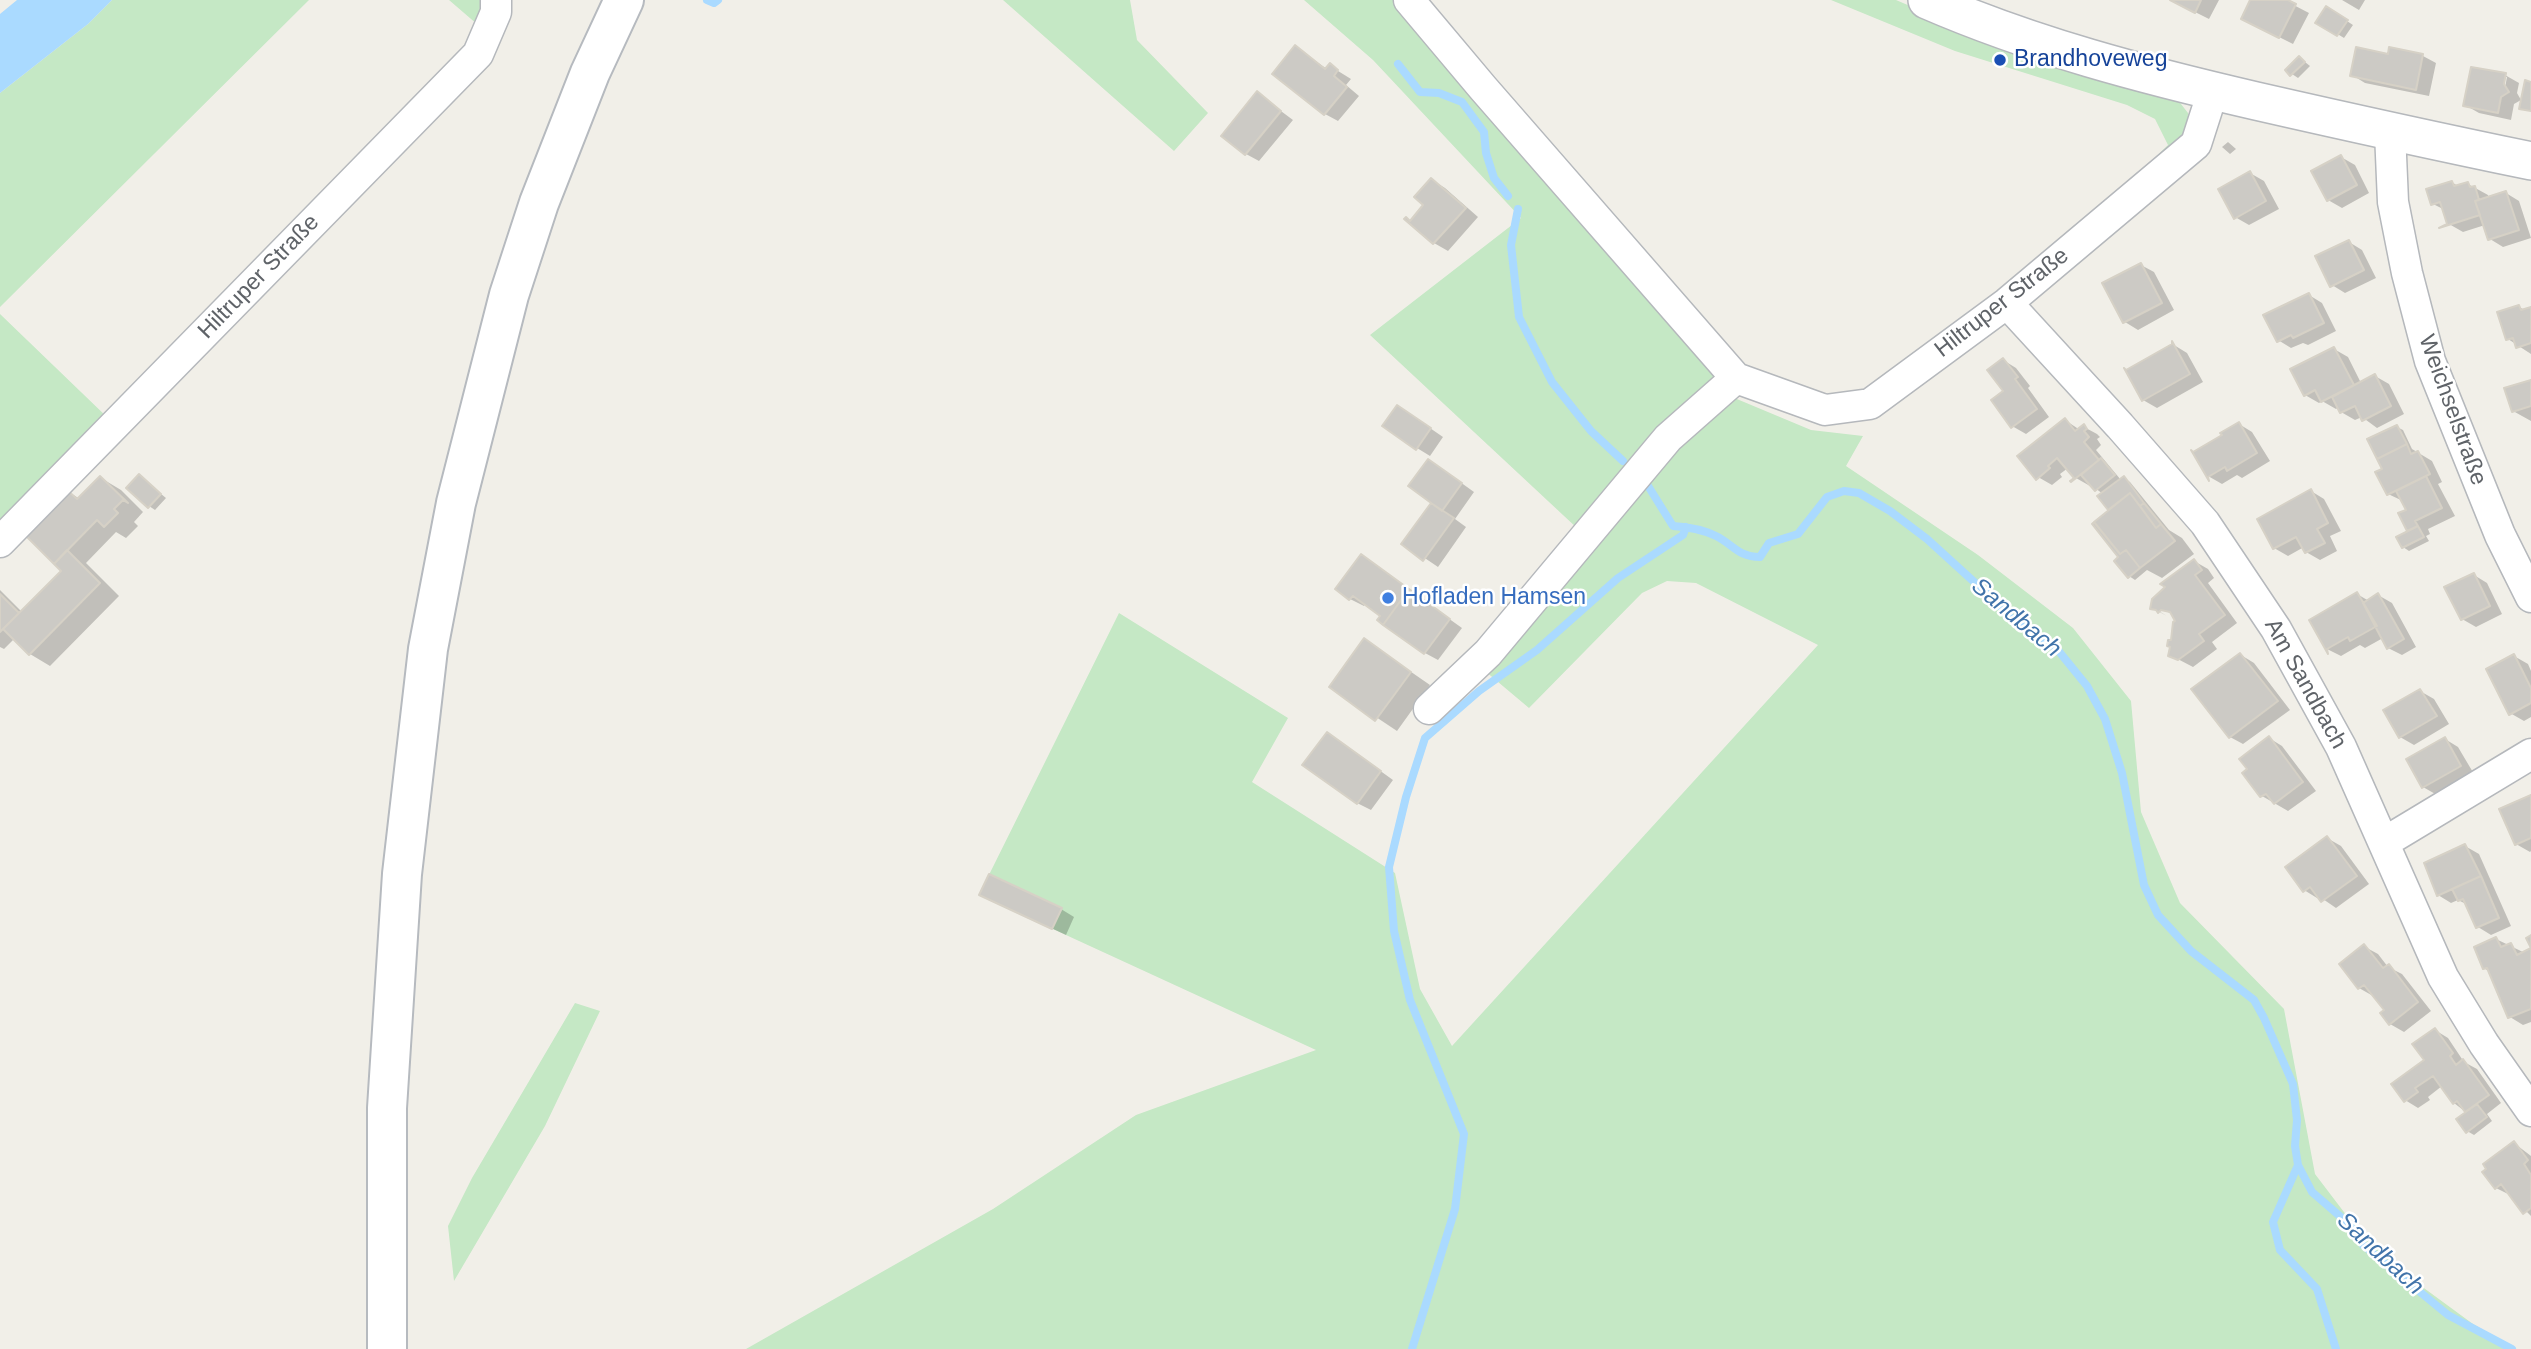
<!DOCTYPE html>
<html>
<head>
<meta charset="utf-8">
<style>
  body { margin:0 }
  canvas { display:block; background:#f1efe8 }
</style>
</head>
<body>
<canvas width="2531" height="1349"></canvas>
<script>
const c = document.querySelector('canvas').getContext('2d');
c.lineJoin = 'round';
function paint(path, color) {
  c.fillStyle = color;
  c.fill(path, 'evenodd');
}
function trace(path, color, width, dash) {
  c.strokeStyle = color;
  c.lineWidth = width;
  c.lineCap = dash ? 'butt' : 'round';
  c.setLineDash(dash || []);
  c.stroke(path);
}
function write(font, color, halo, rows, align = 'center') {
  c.font = font + ' Helvetica,sans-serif';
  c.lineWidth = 5;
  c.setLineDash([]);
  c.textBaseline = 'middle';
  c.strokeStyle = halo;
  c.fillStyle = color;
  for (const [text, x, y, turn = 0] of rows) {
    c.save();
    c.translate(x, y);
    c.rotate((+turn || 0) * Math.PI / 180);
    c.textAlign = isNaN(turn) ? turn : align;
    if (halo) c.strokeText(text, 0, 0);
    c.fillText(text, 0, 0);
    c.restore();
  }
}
const green = new Path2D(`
  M112 0H309L0 307V93L88 24Z
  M449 0H488L478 25Z
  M1003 0H1130L1137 40 1208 113 1174 151Z
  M1304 0H1393L1718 373 1660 428 1732 397 1811 430 1863 436 1846 466 1978 555 2073 628 2131 701 2141 812 2180 903 2284 1009 2315 1174 2350 1220 2402 1272 2473 1324 2515 1349H746L993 1209 1136 1115 1316 1050 979 895 1119 613 1288 718 1252 782 1395 873 1420 989 1452 1046 1818 645 1696 583 1667 581 1642 593 1529 708 1485 671 1578 529 1370 335 1521 218 1373 60Z
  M1831 0H1896L1966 30 2174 95 2188 113 2187 142 2127 185 2168 145 2155 119 2127 105 1955 51Z
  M0 314 109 419 0 531Z
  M575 1003 600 1011 545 1126 454 1281 448 1226 472 1178Z`);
const water = new Path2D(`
  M17 0H112L88 24 0 93V14Z`);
const shadow = new Path2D(`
  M2171 0H2219L2209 19Z
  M2252 0H2284L2309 13 2293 44 2257 26Z
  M2342 0H2365L2359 10Z
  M2327 8 2353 25 2344 38 2318 22Z
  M1295 47 1327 69 1330 66 1351 79 1346 85 1359 96 1338 121 1325 114Z
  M2389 56H2423L2436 63 2429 96 2365 83 2352 75Z
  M2300 58 2310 66 2298 78 2292 74Z
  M2505 75 2519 83 2517 93 2521 100 2514 104 2511 120 2479 113 2465 105ZM2503 77H2507L2504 93Z
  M1258 94 1293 120 1259 161 1246 154Z
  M2228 142 2236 149 2230 154 2222 147Z
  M2341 157 2355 165 2369 193 2342 208 2328 200Z
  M2250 173 2264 181 2279 209 2249 225 2235 217Z
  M1432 180 1445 188 1478 217 1448 251 1434 243 1411 222 1426 205Z
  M2452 182 2459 187 2468 184 2488 195 2489 199 2506 193 2519 201 2531 238 2503 247 2490 239 2485 225 2463 232 2449 224 2445 210 2433 204Z
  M2349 242 2362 250 2376 278 2345 293 2332 285Z
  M2141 265 2154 272 2174 310 2138 330 2125 322Z
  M2309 295 2322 303 2336 331 2308 345 2303 343 2291 348 2278 340Z
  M2519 307 2525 310 2531 308V354L2508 339Z
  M2174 345 2187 353 2203 382 2157 408 2143 400Z
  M2334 349 2348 357 2361 383 2375 376 2389 384 2404 414 2377 428 2362 417 2355 420 2341 412 2339 407 2336 409 2322 401 2319 403 2305 395Z
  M2003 360 2016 368 2030 386 2028 388 2049 417 2026 434 2012 426Z
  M2531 382V421L2513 411Z
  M1411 415 1443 437 1430 456 1417 448Z
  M2065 420 2080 430 2084 427 2097 434 2100 437 2097 439 2101 445 2096 450 2121 480 2124 478 2130 482 2169 530 2182 538 2194 554 2162 578 2147 570 2135 580 2129 576 2112 510 2103 494 2091 485 2090 486 2076 478 2068 468 2060 474 2062 477 2052 485 2038 477Z
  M2239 424 2252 432 2270 461 2242 478 2237 475 2222 484 2208 476 2224 436Z
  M2397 427 2403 430 2412 449 2432 461 2442 482 2438 484 2455 516 2428 529 2430 534 2426 536 2429 541 2409 551 2403 547 2411 531 2408 530V511L2403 501 2388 494 2384 470Z
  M1442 469 1474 492 1455 519 1466 527 1438 567 1404 544 1434 503Z
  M139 476 166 498 155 510 149 506Z
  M101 478 121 490 143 512 134 522 138 526 126 538 116 532 86 563 119 596 50 666 30 654 14 639 4 649 0 647V590L22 612 63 571 67 491 80 499Z
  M2311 491 2324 499 2341 531 2330 536 2337 551 2320 560 2306 552 2304 547 2288 556 2274 548Z
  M1361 556 1462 628 1438 660 1425 653 1366 603 1364 606 1350 599Z
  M2194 561 2208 569 2214 578 2208 583 2237 623 2212 642 2217 649 2193 667 2170 655 2178 621 2175 616 2159 607 2157 610 2167 616 2152 608Z
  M2474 575 2487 583 2502 614 2476 627 2462 619Z
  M2357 594 2369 601 2378 595 2392 603 2416 647 2402 655 2388 648 2383 638 2365 648 2360 645 2341 656 2327 649Z
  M1365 640 1430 685 1397 731 1331 687Z
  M2241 655 2254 663 2290 710 2243 744 2230 737Z
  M2514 656 2528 664 2531 671V717L2524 721 2510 713Z
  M2420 691 2434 699 2449 724 2414 745 2400 737Z
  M2269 738 2282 746 2316 791 2288 811 2262 796Z
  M2445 739 2458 747 2474 774 2437 795 2423 787Z
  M1340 742 1393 780 1371 810 1357 803Z
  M2531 797V851L2530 852 2516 844Z
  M2327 838 2341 846 2369 884 2336 908 2320 897 2317 898 2304 890Z
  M2465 846 2479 854 2511 926 2491 935 2478 927 2468 905 2458 900 2451 903 2438 895Z
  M995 902 1061 909 1074 917 1066 935Z
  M2496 939 2525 953 2531 950V1022L2523 1025 2510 1017 2490 972 2484 968Z
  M2365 947 2378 954 2388 967 2402 974 2431 1011 2404 1032 2390 1024 2386 1011 2373 996 2359 988Z
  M2435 1030 2448 1038 2464 1062 2477 1069 2501 1103 2487 1114 2492 1121 2474 1135 2467 1131V1113L2454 1103 2442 1086 2428 1097 2430 1100 2418 1108 2405 1100 2427 1061Z
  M2514 1143 2531 1156V1216L2510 1195 2496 1188Z`);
const stream = new Path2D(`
  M707 0 714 3 718 0
  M1398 64 1420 92 1439 93 1462 102 1484 132 1486 153 1494 178 1508 196
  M1518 209 1511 245 1519 317 1552 382 1591 431 1623 461
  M1645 481 1673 526C1688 527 1702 529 1716 536 1734 545 1738 557 1760 557L1769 543 1798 534 1827 497 1844 491 1859 493 1890 511 1927 539 1994 600 2012 619 2057 649 2087 686 2105 719 2122 773 2144 885 2158 915 2191 951 2254 1000 2264 1018 2293 1084 2297 1120 2295 1146 2298 1165 2312 1192 2349 1224 2363 1245 2448 1315 2512 1349
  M2298 1165 2273 1222 2280 1250 2317 1289 2336 1349
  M1412 1349 1455 1209 1464 1134 1410 1000 1394 931 1389 867 1406 797 1425 738 1479 691 1537 650 1618 578 1683 535 1686 527`);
const building = new Path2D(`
  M2170 0H2201L2195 13Z
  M2250 0H2288L2296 4 2279 38 2241 19Z
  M2326 6 2348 20 2337 36 2315 23Z
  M1295 45 1325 69 1330 63 1338 70 1334 76 1347 87 1324 115 1272 74Z
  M2356 47 2388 54 2389 47 2423 54 2416 90 2350 76Z
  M2299 56 2305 62 2290 76 2285 70Z
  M2471 67 2506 73 2504 84 2509 92 2501 97 2498 113 2463 106Z
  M2525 80 2531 82V111L2519 109Z
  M1257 91 1281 111 1245 155 1221 136Z
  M2341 155 2357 185 2327 201 2311 171Z
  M2250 171 2266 201 2234 219 2218 189Z
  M1431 178 1466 208 1433 244 1404 219 1406 217 1410 221 1423 205 1414 197Z
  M2452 181 2454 186 2468 182 2470 187 2475 186 2479 200 2475 201 2480 215 2439 228 2447 224 2440 202 2431 205 2426 189Z
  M2506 191 2519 230 2488 240 2475 201Z
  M2349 240 2364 270 2330 287 2315 256Z
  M2141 263 2162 303 2123 323 2102 283Z
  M2309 293 2324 323 2293 338 2291 335 2277 342 2263 315Z
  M2519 305 2521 310 2531 307V343L2516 348 2513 338 2506 340 2497 312Z
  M2172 341 2190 374 2142 401 2124 368 2126 370 2172 344Z
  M2334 347 2354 385 2321 402 2315 390 2304 396 2290 369Z
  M2003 358 2018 377 2015 379 2037 409 2011 428 1991 400 2003 391 1987 370Z
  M2375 374 2391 406 2362 421 2355 406 2340 413 2332 397Z
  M2531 380V406L2512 412 2504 388Z
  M1397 405 1431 428 1416 450 1382 426Z
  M2065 418 2075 431 2084 424 2087 429 2084 431 2089 437 2084 442 2099 460 2071 482 2070 481 2074 478 2057 458 2048 466 2050 468 2036 480 2017 456Z
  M2239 422 2257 453 2227 471 2225 467 2208 477 2209 481 2191 450 2193 452 2222 435 2220 433Z
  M2397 425 2407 444 2377 459 2367 439Z
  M2407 444 2411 454 2418 451 2430 474 2387 495 2375 472 2382 469 2377 459Z
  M2101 458 2115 475 2095 491 2081 475Z
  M1428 459 1462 483 1442 511 1408 486Z
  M139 474 161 494 148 508 126 488Z
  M100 476 128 503 123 500 114 509 118 513 104 527 97 520 54 564 23 533 66 489 77 499Z
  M2124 476 2144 503 2140 506 2130 493 2108 510 2097 496Z
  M2426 476 2442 508 2415 521 2418 526 2407 531 2398 513 2406 510 2396 491Z
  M2311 489 2328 523 2317 529 2325 543 2305 553 2296 537 2273 549 2257 519Z
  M2130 493 2156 528 2161 524 2175 541 2140 568 2126 550 2120 554 2094 522Z
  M1431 503 1454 518 1423 561 1401 544Z
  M2144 503 2161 524 2156 528 2140 506Z
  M2094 522 2120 554 2126 550 2140 568 2128 578 2114 561 2118 557 2092 524Z
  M2418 526 2424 537 2402 548 2396 537Z
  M67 550 100 583 29 655 3 629 61 571 54 564Z
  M1361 554 1409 589 1383 625 1377 620 1380 616 1353 596 1349 600 1335 589Z
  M2194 559 2202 570 2195 575 2225 615 2199 634 2204 641 2178 660 2168 656 2170 647 2167 646 2168 640H2171L2173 622 2175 621 2170 612 2161 610 2158 613 2156 610 2150 609 2152 599 2165 587 2160 584Z
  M2474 573 2490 606 2461 620 2444 587Z
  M1409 589 1450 619 1424 654 1383 625Z
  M2357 592 2377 626 2350 641 2348 637 2327 649 2328 654 2309 620Z
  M2378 593 2404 639 2387 649 2363 603Z
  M0 594 19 613 0 632Z
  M1364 638 1411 672 1375 721 1329 687Z
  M2240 653 2278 701 2229 738 2191 689Z
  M2514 654 2531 688V703L2509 715 2486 669Z
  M2420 689 2437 716 2399 738 2383 710Z
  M1327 732 1381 771 1357 804 1302 765Z
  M2269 736 2303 782 2274 804 2266 794 2260 797 2242 773 2247 769 2239 759Z
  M2445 737 2461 766 2422 788 2406 759Z
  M2531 795V838L2515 845 2499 809Z
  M2327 836 2357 876 2321 902 2310 887 2303 892 2285 867Z
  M2465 844 2481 876 2437 896 2424 863Z
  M989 874 1062 908 1052 929 979 895Z
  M2481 876 2499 918 2476 928 2463 899 2458 901 2452 889Z
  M2531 935V1009L2508 1018 2487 968 2483 969 2474 947 2496 937 2501 947 2511 943 2517 955 2531 948 2526 938Z
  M2364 944 2383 968 2389 964 2418 1002 2389 1025 2380 1013 2384 1010 2364 985 2358 989 2339 964Z
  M2435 1028 2453 1053 2450 1056 2456 1065 2463 1059 2489 1095 2465 1112 2457 1101 2453 1104 2433 1076 2415 1088 2418 1092 2404 1102 2391 1084 2424 1060 2412 1044Z
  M2477 1104 2487 1117 2466 1133 2456 1119Z
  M2514 1141 2528 1160 2524 1164 2531 1175V1208L2523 1214 2501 1184 2495 1189 2482 1172 2486 1169 2483 1164Z`);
const minor = new Path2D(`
  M1409 0 1483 88 1736 378 1668 438 1488 653 1429 709
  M2390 132 2393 202 2407 273 2430 361 2500 535 2531 597
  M2007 303 2120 426 2205 523 2276 629 2341 747 2443 977 2484 1044 2531 1111
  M1736 378 1825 410 1870 404 2007 303 2196 144 2213 91
  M0 542 478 54 496 12V0
  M2385 842 2531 754`);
const tertiary = new Path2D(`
  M1927 0C2033 46 2144 75 2256 101 2348 122 2439 142 2531 161`);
const secondary = new Path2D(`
  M387 1349V1108L402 874 428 649 456 503 509 295 539 203 590 73 624 0`);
const markers = [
  [2000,60,7,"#1a4fb4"],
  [1388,598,7,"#3f7fe0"]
];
const transitNames = [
  ["Brandhoveweg",2014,60]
];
const streetNames = [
  ["Hiltruper Straße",259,277,-46],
  ["Hiltruper Straße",2002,303,-38],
  ["Weichselstraße",2452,410,70],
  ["Am Sandbach",2305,684,61]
];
const shopNames = [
  ["Hofladen Hamsen",1402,598]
];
const waterNames = [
  ["Sandbach",2016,618,40],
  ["Sandbach",2380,1254,43]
];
paint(green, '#c5e8c5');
paint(water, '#aadaff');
paint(shadow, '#0003');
trace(stream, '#aadaff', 8);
paint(building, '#cccac5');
trace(building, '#d6d1c6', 2);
trace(minor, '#b5b8bc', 33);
trace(tertiary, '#b5b8bc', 40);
trace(secondary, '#b6babf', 42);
trace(minor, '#fff', 30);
trace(tertiary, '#fff', 37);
trace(secondary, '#fff', 38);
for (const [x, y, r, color] of markers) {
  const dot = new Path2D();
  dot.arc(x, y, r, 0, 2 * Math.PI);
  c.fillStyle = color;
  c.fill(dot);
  trace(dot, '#fff', 2.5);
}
write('23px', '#164399', '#fff', transitNames, 'left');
write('23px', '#5f6368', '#fff', streetNames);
write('23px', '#366cbe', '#fff', shopNames, 'left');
write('italic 24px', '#4174aa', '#fff', waterNames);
</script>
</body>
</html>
